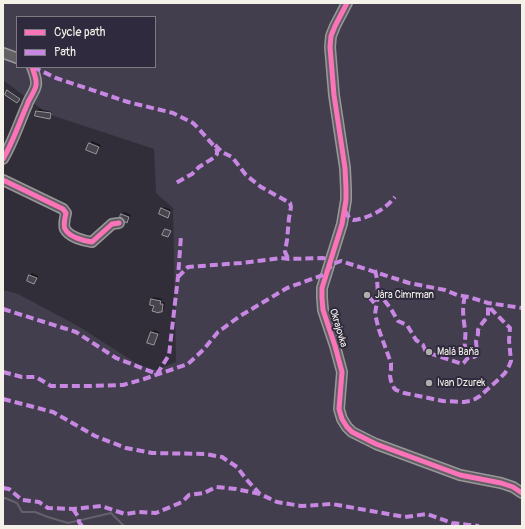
<!DOCTYPE html>
<html>
<head>
<meta charset="utf-8">
<style>
  body { margin:0 }
  #map { position:relative; width:525px; height:529px; overflow:hidden; background:#312e39; font-family:Pangolin,sans-serif }
  canvas { display:block }
  .frame { position:absolute; inset:0; border:4px solid #f4f1e8; pointer-events:none }
  .legend { position:absolute; left:16px; top:16px; width:140px; height:52px; box-sizing:border-box; background:#2f2a3d; border:1px solid #7e7a81; margin:0; padding:5px 7px; list-style:none; font-size:12px; color:#f4f1e8 }
  .legend li { display:flex; align-items:center; gap:8px; height:20px }
  .legend b { width:20px; border:1px solid #7e7a81 }
</style>
</head>
<body>
<div id="map">
<canvas width="525" height="529"></canvas>
<div class="frame"></div>
<ul class="legend">
<li><b style="height:5px;background:#fb73b8"></b>Cycle path</li>
<li><b style="height:5px;background:#c787e3"></b>Path</li>
</ul>
</div>
<script>
const c = document.querySelector('canvas').getContext('2d');
c.lineJoin = 'round';
function paint(path, color) {
  c.fillStyle = color;
  c.fill(path, 'evenodd');
}
function trace(path, color, width, dash) {
  c.strokeStyle = color;
  c.lineWidth = width;
  c.lineCap = dash ? 'butt' : 'round';
  c.setLineDash(dash || []);
  c.stroke(path);
}
function write(font, color, halo, rows, align = 'center') {
  c.font = font + ' Pangolin,sans-serif';
  c.lineWidth = 4;
  c.setLineDash([]);
  c.textBaseline = 'middle';
  c.strokeStyle = halo;
  c.fillStyle = color;
  for (const [text, x, y, turn = 0] of rows) {
    c.save();
    c.translate(x, y);
    c.rotate((+turn || 0) * Math.PI / 180);
    c.textAlign = isNaN(turn) ? turn : align;
    if (halo) c.strokeText(text, 0, 0);
    c.fillText(text, 0, 0);
    c.restore();
  }
}
const green = new Path2D(`
  M3 3H522V526H3V290L18 294 78 326 139 365 156 370 176 362 173 208 156 193 154 149 48 114 3 80ZM17 17H155V67H17Z`);
const shadow = new Path2D(`
  M8 90 20 98 16 102 8 91Z
  M39 109 52 112 51 116 49 118 36 115 37 111Z
  M92 141 101 145 98 151 96 153 90 144Z
  M164 207 171 210 167 216 162 209Z
  M124 212 131 215 129 220 127 222 122 215Z
  M32 273 38 276 36 280 34 282 28 280 30 275Z
  M154 297 162 299V302L165 303 164 309 162 311 155 305 151 304 152 299Z
  M154 330 159 332 156 342 154 344 149 343 152 332Z`);
const stream = new Path2D(`
  M3 499 5 498 17 503 22 512H35L48 517 68 523 111 513 124 526`);
const building = new Path2D(`
  M7 90 20 99 17 103 5 95Z
  M36 111 51 113 50 119 35 116Z
  M89 143 99 147 96 154 86 150Z
  M161 208 170 212 168 218 159 214Z
  M121 214 129 217 127 223 125 222 123 219 120 217Z
  M165 229 171 231 168 237 162 235Z
  M29 275 37 278 34 284 27 281Z
  M151 299 161 301 160 304H163L162 312H159V313L152 311 154 306 150 305Z
  M151 332 158 334 154 345 147 343Z`);
const minor = new Path2D(`
  M347 3 335 26 331 36 330 47 334 95 345 168 346 189V200L342 224 322 288V298L323 310 335 346 342 372 339 409 342 419 347 427 352 432 376 444 460 475 501 483 513 487 522 493
  M3 53 17 58
  M3 159C13 142 19 123 27 105 29 98 35 92 36 85 37 79 34 73 32 67
  M3 180 63 209 66 213C65 218 63 225 65 229 69 237 84 241 92 242L112 224 119 223`);
const quiet = new Path2D(`
  M33 67 56 78 128 102 173 113 193 123 199 129 214 146 217 150V154L215 157 199 167 192 174 174 184
  M215 145 222 152 232 157 246 175 261 187 290 203 291 207 289 218 287 240 285 252 287 256 289 259
  M345 211C347 214 349 219 353 220 356 220 360 219 363 218 376 214 386 208 395 197
  M375 270 377 279 378 295 375 314 379 330 391 363V369L390 376 391 381 394 388 396 390 404 393 443 401 464 402 470 401 475 399 480 396 499 379 505 373 509 366 511 361 509 340 510 328 491 309 488 303
  M178 277 188 267 241 263 281 258 289 259 322 258 331 259
  M378 290 381 296 391 309 398 321 407 325 416 340 423 345 426 352 462 364C465 363 466 358 470 357 471 357 473 357 474 357L477 355 476 341 478 334V330L480 326 488 316V305
  M465 296C462 307 463 317 465 329 467 341 461 344 469 357
  M369 297 376 305
  M3 309 76 332 116 358 157 374
  M3 372 22 377H36L51 386H88L123 385 144 379 188 364 204 349 218 332 240 316 287 288 323 275 333 264 341 261 409 283 445 290 457 295 469 297 488 303 522 308
  M157 374 169 355 178 277 181 236
  M3 399 53 412 95 436 126 448 152 453 205 454 222 457 237 467 246 479 260 494 277 502 301 506 332 504 405 517 427 514 452 523 479 526
  M3 488 9 489 22 500 39 502 48 508 73 509 101 506 125 514 139 512 156 513 182 502 189 495 204 493 216 487 236 489 260 494
  M73 509 79 518V522L82 526`);
const cycleway = new Path2D(`
  M347 3 335 26 331 36 330 47 334 95 345 168 346 189V200L342 224 322 288V298L323 310 335 346 342 372 339 409 342 419 347 427 352 432 376 444 460 475 501 483 513 487 522 493
  M3 159C13 142 19 123 27 105 29 98 35 92 36 85 37 79 34 73 32 67
  M3 180 63 209 66 213C65 218 63 225 65 229 69 237 84 241 92 242L112 224 119 223`);
const markers = [
  [367,295,4,"#b0adab"],
  [429,352,4,"#b0adab"],
  [429,383,4,"#b0adab"]
];
const poiNames = [
  ["Jára Cimrman",375,295],
  ["Malá Baňa",437,352],
  ["Ivan Dzurek",437,383]
];
const streetNames = [
  ["Okrajovka",338,328,73]
];
paint(green, '#423e4d');
paint(shadow, '#0007');
trace(stream, '#65616b', 2);
paint(building, '#46444c');
trace(building, '#9a989b', 1);
trace(minor, '#9a989b', 12);
trace(minor, '#626063', 9);
trace(quiet, '#c787e3', 4, [8, 4]);
trace(cycleway, '#fb73b8', 5);
for (const [x, y, r, color] of markers) {
  const dot = new Path2D();
  dot.arc(x, y, r, 0, 2 * Math.PI);
  c.fillStyle = color;
  c.fill(dot);
  trace(dot, '#2f2a3d', 1.5);
}
write('10px', '#f4f1e8', '#2f2a3d', poiNames, 'left');
write('10px', '#f4f1e8', '#2f2a3d', streetNames);
</script>
</body>
</html>
